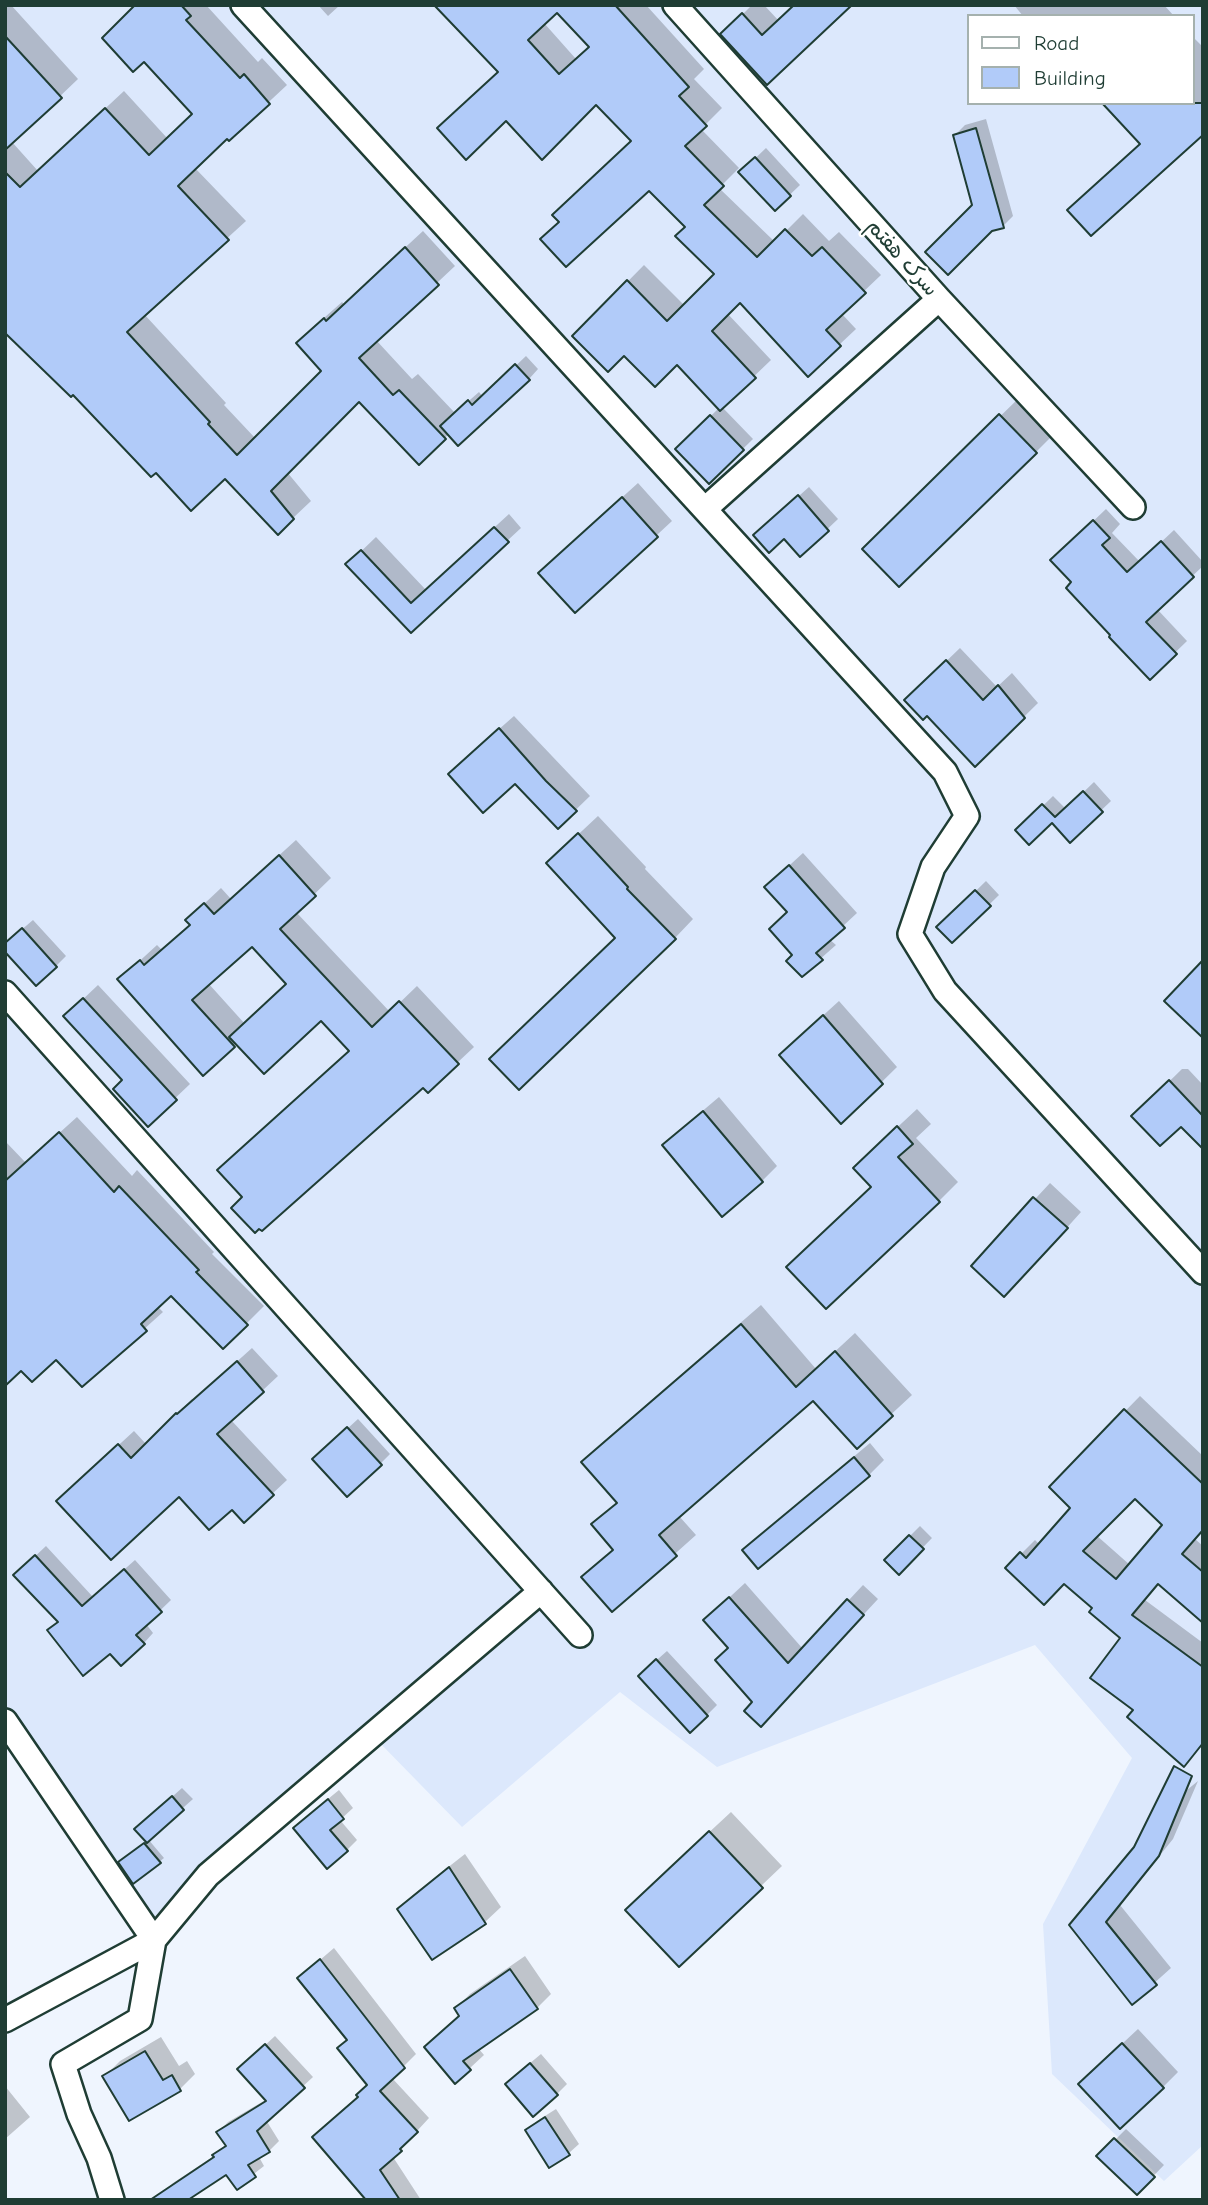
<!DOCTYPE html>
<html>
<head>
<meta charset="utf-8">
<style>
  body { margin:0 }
  #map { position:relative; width:1208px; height:2205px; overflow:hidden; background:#eff5fe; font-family:"Comic Neue",sans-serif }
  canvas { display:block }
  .frame { position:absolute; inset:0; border:7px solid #1f3d34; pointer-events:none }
  .legend { position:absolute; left:967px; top:14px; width:228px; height:91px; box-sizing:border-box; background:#fff; border:2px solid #a5b1ae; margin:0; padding:9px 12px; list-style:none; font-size:21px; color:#1f3d34 }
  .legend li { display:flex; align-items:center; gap:14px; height:35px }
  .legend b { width:35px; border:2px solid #a5b1ae }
</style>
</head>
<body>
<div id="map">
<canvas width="1208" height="2205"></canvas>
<div class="frame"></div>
<ul class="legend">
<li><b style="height:9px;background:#fff"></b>Road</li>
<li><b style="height:19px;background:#b1cbf9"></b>Building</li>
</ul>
</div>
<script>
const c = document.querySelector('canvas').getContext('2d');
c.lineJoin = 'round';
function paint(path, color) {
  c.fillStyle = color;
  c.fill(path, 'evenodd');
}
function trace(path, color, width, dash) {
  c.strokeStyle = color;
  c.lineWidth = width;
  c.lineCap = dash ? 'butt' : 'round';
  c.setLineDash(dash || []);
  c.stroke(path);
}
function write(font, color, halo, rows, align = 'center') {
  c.font = font + ' "Comic Neue","Playpen Sans Arabic",sans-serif';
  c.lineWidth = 5;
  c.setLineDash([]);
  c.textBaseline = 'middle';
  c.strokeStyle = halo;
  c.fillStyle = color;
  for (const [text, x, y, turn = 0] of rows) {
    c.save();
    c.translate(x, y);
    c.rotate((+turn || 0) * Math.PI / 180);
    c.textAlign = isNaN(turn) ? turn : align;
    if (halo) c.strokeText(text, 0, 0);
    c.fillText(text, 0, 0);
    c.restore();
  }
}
const built = new Path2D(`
  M5 5H1203V2145L1164 2181 1052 2074 1043 1924 1132 1758 1035 1645 717 1767 620 1692 462 1827 375 1738 136 1935 5 1712ZM968 16H1192V103H968Z`);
const shadow = new Path2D(`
  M5 5H11L78 79 12 142 38 171 124 91 168 139 194 114 137 5H206L258 62 262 58 287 85 229 139 227 136 194 167 246 221 144 314 226 403 224 405 256 439 324 371 316 325 342 302 344 304 423 231 455 266 376 340 412 379 418 374 455 413 479 392 483 397 526 356 538 369 529 379 450 433 419 462 359 400 287 472 311 501 293 518 225 476 156 470 5 330Z
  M318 5H340L328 16Z
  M437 5H646L704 69 694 79 722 108 701 129 739 168 719 188 775 242 803 214 829 241 839 232 881 275 841 313 856 329 839 345 740 301 727 313 771 360 722 407 753 439 709 482 677 449 719 408 677 362 624 354 574 336 644 265 685 306 716 274 686 228 649 189 560 221 633 140 596 103 500 71ZM558 10 591 46 576 59 544 23Z
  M752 5H764L779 21 767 82 723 34Z
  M1014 5H1164L1174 16H1023Z
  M1192 36 1203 47V132L1141 144 1192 103Z
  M986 119 1013 216 1003 226 974 206 955 135 965 125Z
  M766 148 800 185 775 209 741 172Z
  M1021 396 1056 432 1036 452 864 549Z
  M638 483 672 521 575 611 556 557Z
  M809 487 838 519 800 555 784 536 765 526Z
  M1106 509 1120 524 1112 533 1140 562 1174 530 1203 562V566L1157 609 1187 641 1150 677 1113 635 1074 582 1064 549Z
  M509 514 521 528 411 630 348 564 376 537 426 590Z
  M960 648 997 687 1012 673 1038 703 975 765 927 713 906 700Z
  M514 716 590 796 558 827 515 782 464 760Z
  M1094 782 1111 801 1070 840 1052 820 1018 830 1053 796 1066 809Z
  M598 816 646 867 645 869 693 919 675 938 617 937 568 844Z
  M296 840 331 878 296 912 390 1012 417 986 474 1047 457 1063 423 1085 351 1050 321 1018 237 1042 203 1074 120 979 157 945 162 950 191 924 204 904 221 888 231 899ZM252 944 288 983 245 1024 208 983Z
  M803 853 857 913 829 939 836 945 802 975 780 874Z
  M986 881 999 895 952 941 939 927Z
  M33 920 66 956 56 966 13 937Z
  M98 985 190 1084 148 1124 80 1002Z
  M839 1001 897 1067 842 1121 796 1040Z
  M1182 1069H1188L1203 1085V1145L1181 1124 1134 1116Z
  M719 1097 777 1166 762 1181 680 1130Z
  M917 1109 931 1124 916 1138 958 1182 939 1201 873 1187 874 1149Z
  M77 1117 132 1176 137 1170 214 1252 212 1254 264 1306 223 1347 171 1294 157 1306 163 1312 82 1385 56 1357 21 1368 5 1384V1141L26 1163Z
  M1050 1183 1081 1212 1020 1280 973 1266Z
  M761 1305 816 1369 855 1333 912 1395 857 1446 813 1399 679 1516 696 1535 612 1610 584 1577 614 1548 594 1525 618 1501 584 1462 603 1442Z
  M252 1348 278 1376 231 1420 287 1480 272 1494 232 1507 179 1495 73 1487 134 1431 146 1444 192 1399 193 1401Z
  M1140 1396 1203 1456V1530L1195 1539 1203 1546V1621L1159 1582 1145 1600 1203 1643V1745L1186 1762 1135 1710 1122 1638 1094 1608 1064 1582 1007 1568 1035 1540 1040 1545 1072 1508 1051 1487ZM1135 1497 1164 1525 1130 1565 1096 1535Z
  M358 1419 390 1454 380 1464 324 1450Z
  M870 1443 884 1460 869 1475 758 1567 745 1550 760 1535Z
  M920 1526 932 1538 899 1572 886 1560Z
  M46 1546 93 1597 135 1560 171 1600 146 1624 153 1633 144 1643 110 1652 59 1621 26 1565Z
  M745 1583 803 1649 863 1585 878 1599 776 1709 754 1702 730 1648 705 1620Z
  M667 1651 717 1705 707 1715 650 1666Z
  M1198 1781 1173 1839 1120 1905 1171 1968 1132 2003 1071 1925 1171 1803Z
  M182 1788 193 1799 148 1839 164 1858 159 1862H120L147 1841V1819Z
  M339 1790 353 1808 340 1820 357 1840 347 1850 305 1818Z
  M731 1812 782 1866 679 1964 648 1889Z
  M465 1854 501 1907 485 1922 432 1958 399 1909 414 1894Z
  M334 1948 416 2054 392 2078 429 2118 393 2157 421 2200H369L359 2096 369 2085 348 2039 299 1978Z
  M525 1956 551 1994 537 2008 478 2048 484 2055 456 2081 461 2015 456 2008 470 1994Z
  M1138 2029 1178 2072 1163 2087 1095 2069Z
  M275 2036 313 2077 266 2120 279 2141 269 2151 259 2157 264 2166 237 2187 227 2173 163 2193 173 2183 214 2156 226 2144 218 2132 228 2122 267 2099 249 2060Z
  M161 2037 179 2066 187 2061 195 2074 180 2089 105 2076 120 2061Z
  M541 2054 567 2084 557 2094 517 2074Z
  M5 2086 30 2117 5 2139Z
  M556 2109 579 2144 569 2153 527 2131 537 2121Z
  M1126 2129 1164 2165 1137 2193 1099 2156Z`);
const building = new Path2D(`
  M135 5H181L191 16 186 20 240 78 244 74 270 104 229 141 227 139 178 186 229 240 127 332 210 422 208 424 237 455 321 371 296 343 324 318 326 321 405 247 439 285 359 358 393 395 399 390 446 439 419 465 359 402 271 491 294 519 278 535 225 479 191 511 156 473 151 477 73 395 71 397 5 333V172L20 187 105 108 149 155 192 114 144 62 133 72 102 38Z
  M434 5H615L689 87 679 96 707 126 685 146 724 186 704 205 757 257 785 229 812 256 822 247 866 293 826 330 841 346 808 377 740 303 712 331 756 378 720 411 677 365 655 387 624 356 608 372 572 336 627 280 667 321 714 274 675 236 685 227 649 191 566 267 540 239 559 222 552 215 631 141 596 105 542 160 506 121 466 160 437 128 498 72ZM557 13 589 47 559 74 528 40Z
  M794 5H852L767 85 720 34 742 13 762 35Z
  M5 36 62 98 5 150Z
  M1102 103H1203V135L1091 236 1067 210 1140 144Z
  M976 128 1004 228 992 231 948 275 925 252 972 205 953 135Z
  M755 157 791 196 775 211 738 172Z
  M515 364 530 380 458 446 440 426 468 400 472 405Z
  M999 414 1037 453 899 587 862 549Z
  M710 415 744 450 709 484 675 449Z
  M798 495 829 531 800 557 784 539 769 553 753 535Z
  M622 497 658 537 575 613 538 573Z
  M1093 520 1110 538 1102 545 1127 572 1161 541 1194 577 1146 622 1177 654 1150 680 1109 637 1110 635 1066 588 1071 582 1050 560Z
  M494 527 509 542 411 633 345 564 361 550 411 603Z
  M946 660 983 700 998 685 1025 718 975 767 927 716 923 720 904 700Z
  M499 728 546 781 577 811 558 829 515 784 483 813 448 774Z
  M1083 791 1103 812 1070 843 1052 823 1029 845 1015 830 1042 804 1055 817Z
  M578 833 628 887 627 889 676 939 519 1090 489 1059 615 938 546 863Z
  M279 855 316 896 280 929 372 1027 399 1001 459 1064 428 1093 423 1088 262 1231 259 1229 255 1233 231 1208 242 1197 217 1170 349 1051 321 1021 264 1074 229 1037 286 984 252 947 192 1000 235 1047 203 1076 117 979 140 960 144 965 190 925 185 920 204 903 214 914Z
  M789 865 845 928 816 953 823 960 802 977 786 961 792 955 769 929 787 912 764 887Z
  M975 890 991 906 952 943 936 927Z
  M22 928 57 967 36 986 5 952V943Z
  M1203 960V1038L1164 1001Z
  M83 998 177 1100 148 1127 113 1089 122 1080 63 1016Z
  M823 1015 883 1084 841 1124 779 1055Z
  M1169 1080 1203 1116V1149L1181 1127 1160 1146 1131 1116Z
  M703 1111 763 1182 722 1217 662 1145Z
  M897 1126 913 1144 898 1157 940 1202 826 1309 786 1267 871 1187 853 1168Z
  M59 1132 114 1192 119 1186 199 1270 196 1272 248 1325 223 1349 171 1296 141 1324 147 1331 82 1387 56 1360 32 1382 21 1371 5 1386V1181Z
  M1033 1197 1068 1228 1004 1297 971 1266Z
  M741 1324 796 1387 835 1351 893 1416 857 1449 813 1401 659 1535 677 1556 612 1612 581 1577 613 1550 591 1524 617 1503 581 1462Z
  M237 1361 264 1392 217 1434 274 1495 244 1523 232 1510 209 1530 179 1497 111 1560 56 1501 118 1444 131 1458 176 1413 177 1414Z
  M1124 1409 1203 1484V1530L1182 1554 1203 1572V1623L1158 1584 1132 1615 1203 1667V1743L1184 1767 1127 1717 1133 1710 1090 1678 1120 1638 1089 1612 1092 1608 1064 1584 1044 1605 1005 1568 1020 1552 1026 1558 1070 1508 1049 1487ZM1135 1499 1162 1525 1116 1579 1083 1551Z
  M347 1427 382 1465 347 1497 312 1459Z
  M854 1457 870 1476 758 1569 742 1550Z
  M909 1535 924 1549 899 1575 884 1560Z
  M35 1555 82 1606 124 1569 162 1612 136 1635 145 1644 121 1666 110 1654 83 1676 47 1630 58 1622 13 1575Z
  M729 1597 788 1663 847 1599 864 1615 761 1727 744 1711 752 1702 715 1660 728 1648 703 1620Z
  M656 1659 708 1716 690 1733 638 1676Z
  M1174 1766 1192 1776 1159 1856 1106 1922 1157 1985 1132 2005 1069 1925 1134 1847Z
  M172 1796 184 1810 147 1843 134 1829Z
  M328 1799 344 1819 330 1830 348 1851 327 1869 293 1828Z
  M709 1831 763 1888 679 1967 625 1910Z
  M144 1843 161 1863 133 1884 118 1862Z
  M449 1867 486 1924 432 1960 397 1909Z
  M320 1959 405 2068 380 2091 418 2132 400 2149 402 2151 380 2170 400 2200H366L312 2137 358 2097 356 2095 367 2085 337 2048 347 2040 297 1978Z
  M510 1969 538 2009 463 2061 471 2070 455 2084 424 2047 459 2016 454 2008Z
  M1122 2043 1164 2088 1120 2129 1078 2084Z
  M265 2044 305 2088 257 2131 270 2152 248 2165 256 2177 237 2190 226 2175 188 2200H150L214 2157 212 2155 226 2146 216 2132 266 2101 237 2069Z
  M145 2051 163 2080 172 2075 181 2091 129 2121 102 2076Z
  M530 2063 558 2095 533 2117 505 2084Z
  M545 2117 570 2155 549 2168 525 2130Z
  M1114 2138 1155 2177 1137 2195 1096 2156Z`);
const minor = new Path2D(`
  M243 5 945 772 967 816 933 867 910 934 945 991 1203 1272
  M675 5 939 299 1133 507
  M705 509 939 299
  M5 993 580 1635
  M5 1721 154 1940 5 2020
  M112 2200 99 2158 79 2114 63 2064 140 2019 154 1940 208 1875 541 1591`);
const streetNames = [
  ["سرک هفتم",902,258,48]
];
paint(built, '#dce8fc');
paint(shadow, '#0003');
paint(building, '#b1cbf9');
trace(building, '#1f3d34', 2);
trace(minor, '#1f3d34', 28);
trace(minor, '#fff', 23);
write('21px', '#1f3d34', '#fff', streetNames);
</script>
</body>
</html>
